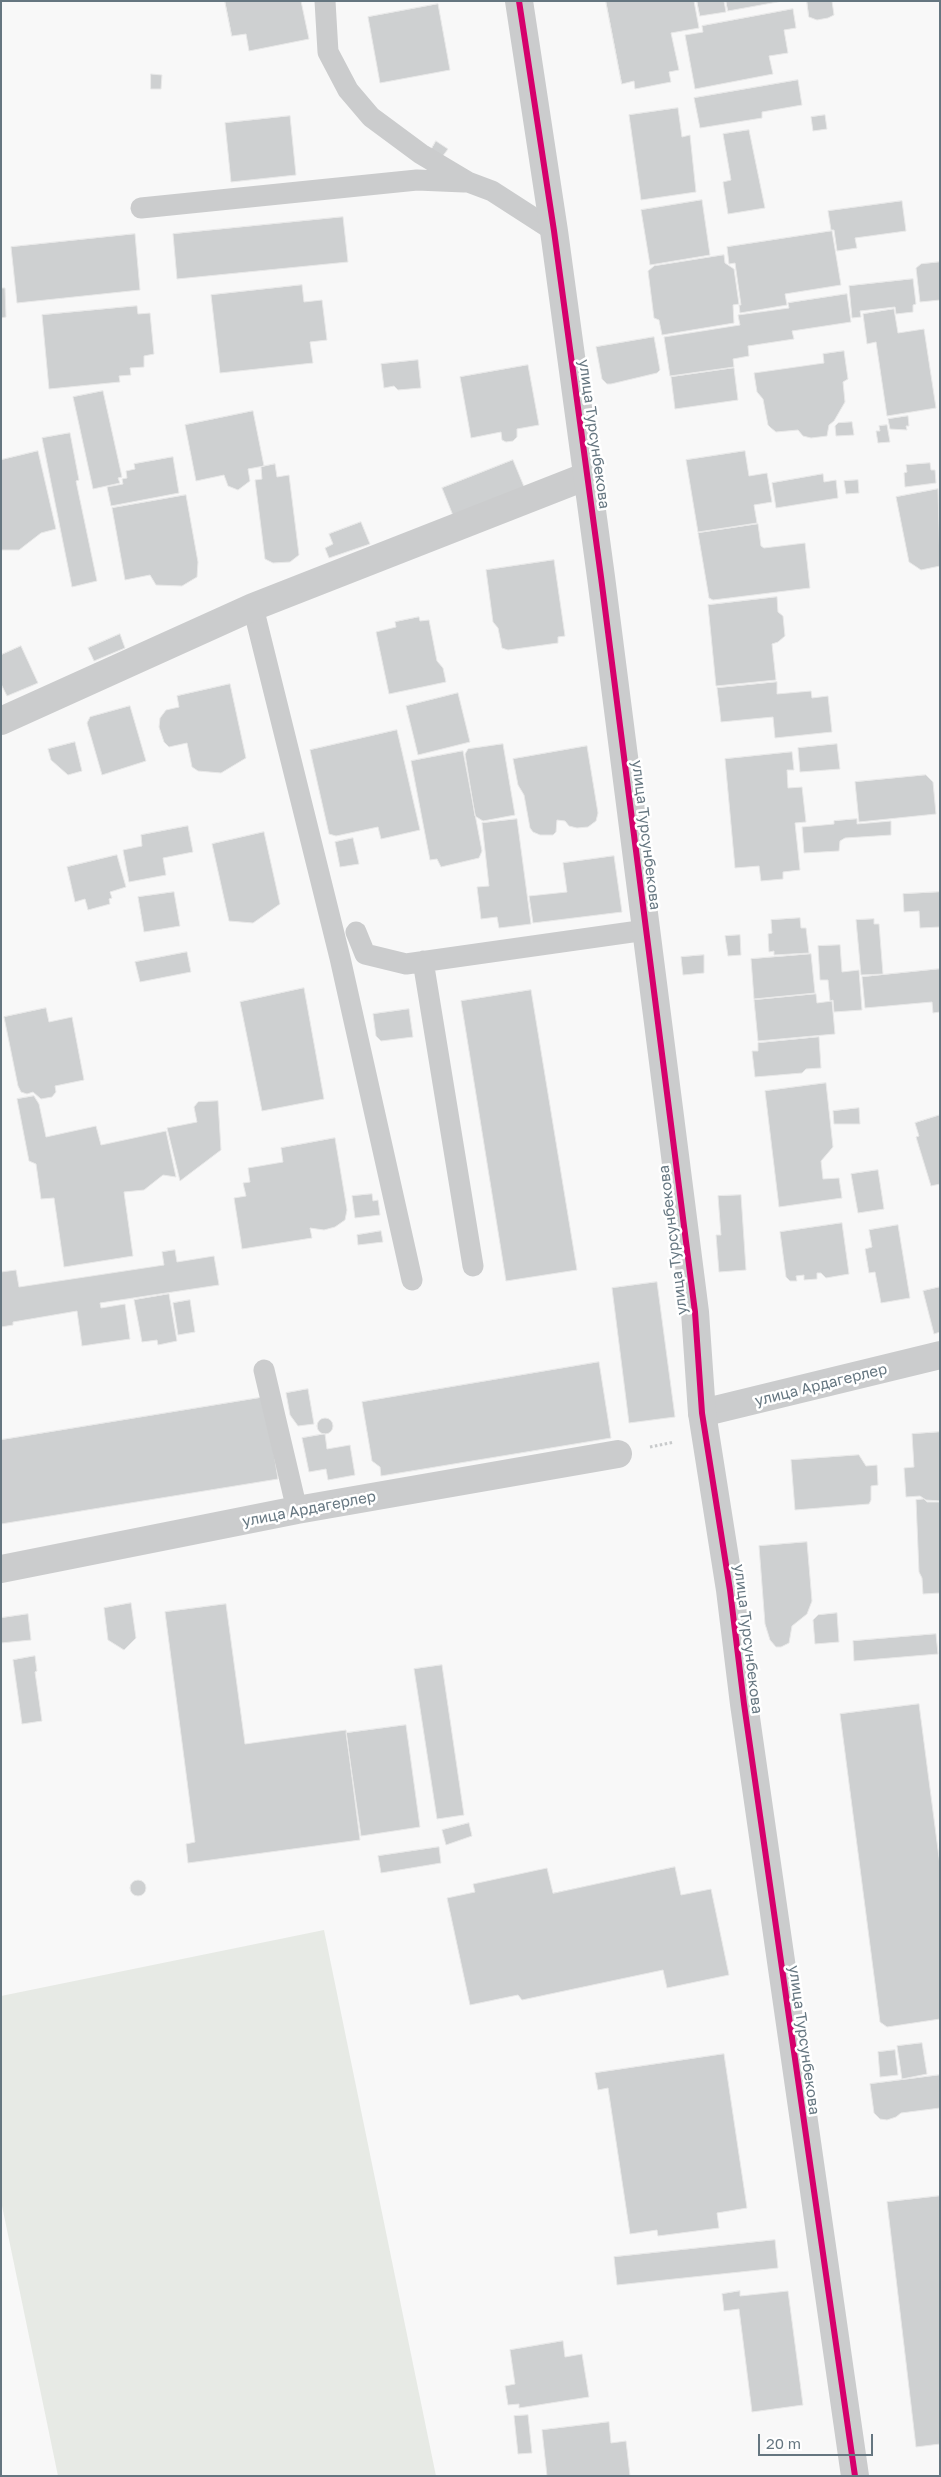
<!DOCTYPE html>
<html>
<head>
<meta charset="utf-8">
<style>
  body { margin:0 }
  #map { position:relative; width:941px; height:2477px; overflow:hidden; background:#f8f8f8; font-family:"Golos Text",sans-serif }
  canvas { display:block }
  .frame { position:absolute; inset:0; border:2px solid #657680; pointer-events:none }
  .scale { position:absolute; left:758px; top:2434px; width:115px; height:22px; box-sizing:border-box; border:2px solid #657680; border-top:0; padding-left:6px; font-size:15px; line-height:18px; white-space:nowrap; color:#657680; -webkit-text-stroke:4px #fff; paint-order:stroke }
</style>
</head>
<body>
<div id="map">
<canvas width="941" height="2477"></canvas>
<div class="frame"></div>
<div class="scale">20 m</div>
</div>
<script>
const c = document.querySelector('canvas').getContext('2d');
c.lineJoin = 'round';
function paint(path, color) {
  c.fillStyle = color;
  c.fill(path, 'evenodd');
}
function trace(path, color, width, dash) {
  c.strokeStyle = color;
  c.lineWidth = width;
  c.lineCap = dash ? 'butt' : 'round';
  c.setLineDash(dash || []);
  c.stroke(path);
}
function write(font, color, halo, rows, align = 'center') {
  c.font = font + ' "Golos Text",sans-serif';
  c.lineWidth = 5;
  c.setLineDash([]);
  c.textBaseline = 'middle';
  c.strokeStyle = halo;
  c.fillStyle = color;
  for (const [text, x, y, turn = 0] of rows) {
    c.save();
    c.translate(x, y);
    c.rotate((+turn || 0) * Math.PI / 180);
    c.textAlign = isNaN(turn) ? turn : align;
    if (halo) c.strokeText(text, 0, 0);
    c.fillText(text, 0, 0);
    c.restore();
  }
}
const green = new Path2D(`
  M324 1930 436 2476H58L1 2201V1996Z`);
const building = new Path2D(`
  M225 1H301L309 39 249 51 246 34 232 36Z
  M606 1H694L699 28 671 33 679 70 669 72 671 82 635 89 634 81 622 84Z
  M697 1H724L726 12 700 16Z
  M726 1H783L728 11Z
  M807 1H832L834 15 828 18 817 20 809 17Z
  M438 4 450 70 380 83 368 17Z
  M793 9 796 28 784 30 788 53 769 56 773 74 695 89 685 35 703 32 702 26Z
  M151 74 162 75 161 89H151Z
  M798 80 802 105 762 112V118L700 128 694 98Z
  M678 108 682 137 690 135 696 192 641 200 629 115Z
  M825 115 827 129 813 131 811 117Z
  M290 116 296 175 231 182 225 123Z
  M749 130 765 208 728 214 723 182 731 180 723 134Z
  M436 141 448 149 442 157 431 150Z
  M702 200 710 255 650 265 641 210Z
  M902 201 906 231 855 238 857 248 837 251 834 230H831L828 211Z
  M343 217 348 262 177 279 173 234Z
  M832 231 841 285 785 294 787 305 740 313 739 305H741L735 263 729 264 727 247Z
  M135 234 140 290 17 303 11 247Z
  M724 255 725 263 734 269 739 304 733 305 734 323 662 335 659 320 654 318 648 271 654 266Z
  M940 262V300L920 302 916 268 921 264Z
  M913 279 916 304 913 305V312L896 314 895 307 860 311 861 317 852 318 849 286Z
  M302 285 304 302 322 300 327 340 310 342 313 363 220 373 211 295Z
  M1 288H5L6 317 1 318Z
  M847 294 851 322 792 331 794 339 748 346 749 356 733 359 734 367 670 376 664 337 740 325 738 315 789 308 788 303Z
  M137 306 138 314 150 313 154 354 144 356V367L130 368 131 375 119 376 120 382 49 389 42 315Z
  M894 309 898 333 924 329 936 408 887 416 876 342 867 344 863 314Z
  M654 337 660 370 657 373 611 384H607L602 379 596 347Z
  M844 351 848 379 843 382 845 402 834 421 829 425 827 436 811 438 803 436 798 430 776 432 771 428 768 425 763 399 757 392 754 373 824 363 823 354Z
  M418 360 421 388 398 390 394 386 384 388 381 364Z
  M528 365 539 425 517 429V437L513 441 506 442 502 440 501 432 471 438 460 377Z
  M734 368 738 400 675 409 671 377Z
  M103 391 122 477 118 478 120 483 93 489 73 397Z
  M253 411 264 466 248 469 250 481 238 490 228 486 224 475 196 481 185 425Z
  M908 416 909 426H906L907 430 890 429 888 419Z
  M852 422 854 435 836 436 835 426 838 423Z
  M887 425 890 442 878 443 876 431H880L879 426Z
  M70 433 79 480 76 481 97 581 72 587 42 438Z
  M38 451 56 529 41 533 19 550H1V460Z
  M745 451 749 476 767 473 772 502 754 505 757 523 698 532 686 460Z
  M173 457 179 493 111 506 107 487 123 484 122 479 127 478 126 471 135 469 134 464Z
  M513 460 525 489 454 518 442 488Z
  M930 463 931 470H935L936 483 905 487 904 473 907 472 906 465Z
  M275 464 277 477 289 475 299 555 290 562 273 563 265 559 255 480 262 479 261 467Z
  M823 474 824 482 836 480 838 498 776 508 772 483Z
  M858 480 859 493 846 494 844 481Z
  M938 489 940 566 921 570 909 562 896 497Z
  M186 495 198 562 197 577 182 586 156 585 150 575 125 580 112 508Z
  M361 522 370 544 329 558 325 548 333 544 329 534Z
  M758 524 761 546 764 548 805 543 810 588 713 600 709 598 698 533Z
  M554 560 565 636 558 637V643L508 650 502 648 498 628 493 622 486 570Z
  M777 597 778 612 783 616 785 636 778 642 772 644 776 680 716 686 708 605Z
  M419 617 420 621 429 620 437 661 443 668 446 682 389 694 376 632 396 627 395 622Z
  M120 634 125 648 94 661 88 648Z
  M21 646 38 683 7 696 1 684V655Z
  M777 682V694L811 691 812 698 828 696 832 732 775 738 773 717 721 722 717 688Z
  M230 684 246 758 221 773 198 771 192 767 187 743 169 747 164 742 159 727 160 718 166 710 179 707 177 696Z
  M458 693 470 742 418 755 406 706Z
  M130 706 146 761 102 775 87 723 90 717Z
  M397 730 420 830 381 839 378 827 336 836 329 834 310 750Z
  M75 742 82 771 68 775 51 760 48 749Z
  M503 744 515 815 483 821 475 816 465 754 468 749Z
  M837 744 840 769 800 772 798 748Z
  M587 746 598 813 596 821 588 827 577 828 569 826 565 821 557 820 556 832 553 835H540L533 832 530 828 524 795 518 785 513 759Z
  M463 751 482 851 479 858 441 867 437 859 430 860 411 761Z
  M792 752 794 770H787L788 788 802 787 806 822 795 823 800 870 783 872V879L761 881 759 866 735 868 725 759Z
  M926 775 933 782 936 814 859 822 855 782Z
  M517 819 531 924 499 928 497 917 481 919 477 887 489 886 482 823Z
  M857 819V824L891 821V835L845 838 840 841 839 851 804 853 802 827 834 824V821Z
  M188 826 193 852 163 858 166 875 129 882 123 850 142 846 141 835Z
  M264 832 280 904 253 923 229 921 212 844Z
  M353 838 359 864 340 867 335 842Z
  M117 855 126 887 110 892 112 898 109 899 110 904 88 910 85 899 75 902 67 867Z
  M614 856 622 912 533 923 529 896 567 892 563 863Z
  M174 892 180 926 144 932 138 897Z
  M940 892V927L920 928 919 911 904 912 903 894Z
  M800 918 801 928H806L809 953 774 955V951L769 952 768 934 772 933 771 920Z
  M874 919V924H879L883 974 861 975 856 920Z
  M740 935 741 955 728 956 725 936Z
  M840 945 842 972 859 970 862 1010 834 1012 833 1000 830 1001 828 980H820L818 946Z
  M187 952 191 972 140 982 135 962Z
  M811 954 815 993 754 999 751 959Z
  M704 955V973L683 975 681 957Z
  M940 969V1012L933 1013 932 1002 865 1008 862 977Z
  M304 988 324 1099 262 1111 240 1002Z
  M531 990 577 1270 506 1281 461 1001Z
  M816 994 817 1003 832 1001 835 1034 758 1041 754 1000Z
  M46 1008 49 1022 72 1017 84 1080 55 1086 56 1092 52 1097 41 1099 33 1092 27 1094 21 1092 18 1086 4 1017Z
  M409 1009 413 1037 381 1041 376 1036 373 1014Z
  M819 1037 821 1068 806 1069 802 1073 755 1077 752 1051H758V1043Z
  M826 1083 833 1147 821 1161 823 1179 839 1178 842 1198 779 1207 765 1091Z
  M34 1096 39 1104 46 1137 96 1126 101 1145 166 1131 176 1177 163 1175 144 1190 124 1192 133 1256 64 1267 54 1198 41 1199 36 1164 29 1161 17 1099Z
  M218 1101 221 1150 180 1181 167 1128 197 1122 194 1107 198 1102Z
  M859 1108 860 1124H834L833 1111Z
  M940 1115V1184L931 1186 916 1137 919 1136 915 1123Z
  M335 1138 347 1210 345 1220 335 1227 324 1230 310 1228 312 1238 242 1249 234 1198 246 1196 243 1183 250 1182 248 1168 283 1162 281 1148Z
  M878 1170 884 1209 858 1213 851 1174Z
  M372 1194 373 1201 378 1200 380 1215 355 1218 352 1196Z
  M741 1195 746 1270 719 1272 716 1235H721L718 1196Z
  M842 1223 849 1274 826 1278 821 1273H817V1279L804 1280V1275L796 1276 797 1281H790L786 1277 780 1232Z
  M898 1225 910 1298 881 1303 875 1272 869 1273 865 1249 872 1247 869 1230Z
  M381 1231 383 1242 358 1245 357 1235Z
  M175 1250 177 1262 214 1256 219 1285 100 1303 101 1308 125 1304 130 1339 82 1346 77 1311 13 1322V1325L1 1327V1272L16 1270 19 1287 164 1265 162 1252Z
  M657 1282 675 1417 629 1423 612 1288Z
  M940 1287V1332L934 1334 923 1291Z
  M169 1294 177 1341 158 1345 157 1340 142 1342 134 1300Z
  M190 1300 195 1332 178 1335 173 1303Z
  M599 1362 611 1438 381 1476 380 1467 372 1461 362 1402Z
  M308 1389 314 1424 298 1426 290 1415 286 1393Z
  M265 1397 278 1479 1 1524V1440Z
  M317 1426a8 8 0 1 1 16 0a8 8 0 1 1-16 0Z
  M940 1432V1501L926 1500 920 1496 906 1497 904 1468 914 1467 912 1434Z
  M325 1434 327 1449 350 1445 355 1475 328 1480 326 1469 309 1472 302 1438Z
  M859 1455 866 1466 877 1465 878 1485 871 1486V1500L869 1504 795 1510 791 1460Z
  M924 1499 927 1502H940V1593L923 1594 922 1578 919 1572 916 1500Z
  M807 1542 812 1601 807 1614 792 1626 789 1643 781 1647H776L770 1640 765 1624 759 1546Z
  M131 1603 136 1638 124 1650 108 1640 104 1608Z
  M226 1604 245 1744 346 1730 360 1840 188 1863 186 1844 195 1842 165 1612Z
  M837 1613 839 1642 815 1644 813 1620 818 1615Z
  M28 1614 31 1640 1 1643V1618Z
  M936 1634 938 1654 854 1661 853 1641Z
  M35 1656 37 1671 35 1672 42 1721 22 1724 13 1660Z
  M442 1665 464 1815 437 1819 414 1669Z
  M919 1704 940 1865V2019L887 2027 880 2022 840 1714Z
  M406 1725 420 1827 361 1836 346 1733Z
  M469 1823 472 1836 446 1845 442 1830Z
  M439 1847 441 1863 381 1873 378 1856Z
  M675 1867 681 1895 711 1889 729 1975 667 1988 663 1970 522 2000 518 1995 470 2005 447 1898 475 1892 473 1884 547 1868 553 1893Z
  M130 1888a8 8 0 1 1 16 0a8 8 0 1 1-16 0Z
  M922 2043 927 2074 902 2079 897 2046Z
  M895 2050 898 2075 880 2077 878 2052Z
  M724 2054 747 2208 717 2213 719 2228 658 2236 657 2230 630 2234 608 2088 598 2090 595 2073Z
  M940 2075V2108L901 2113 896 2117 887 2120 880 2119 874 2113 870 2084Z
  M940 2196V2444L916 2447 887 2202Z
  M775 2240 778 2268 617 2285 614 2257Z
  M740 2291V2296L788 2291 803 2405 752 2412 739 2309 724 2311 722 2294Z
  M563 2341 565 2357 582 2354 589 2397 519 2408V2404L508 2405 505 2386 515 2384 510 2350Z
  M528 2415 532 2453 518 2454 514 2416Z
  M609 2422 611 2443 626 2441 630 2476H547L542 2430Z`);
const path = new Path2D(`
  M650 1447 674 1442`);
const service = new Path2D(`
  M325 1 328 52 348 90 371 117 421 154 468 182 492 191 554 231
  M141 208 417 180 464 182
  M253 607 340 958 412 1280
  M356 932 365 954 406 964 646 930
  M423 961 473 1266
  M264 1370 297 1510`);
const minor = new Path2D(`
  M1 721 253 607 587 476
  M702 1413 940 1355
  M1 1569 297 1510 618 1454`);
const tertiary = new Path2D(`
  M519 1 554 231 601 577 695 1312 702 1413 730 1590 744 1704 855 2476`);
const cycleway = new Path2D(`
  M519 1 554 231 601 577 695 1312 702 1413 730 1590 744 1704 855 2476`);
const streetNames = [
  ["улица Турсунбекова",594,434,82],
  ["улица Турсунбекова",646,835,83],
  ["улица Турсунбекова",673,1240,-97],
  ["улица Ардагерлер",821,1385,-14],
  ["улица Ардагерлер",309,1509,-11],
  ["улица Турсунбекова",748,1639,83],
  ["улица Турсунбекова",804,2040,82]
];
paint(green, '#e7eae5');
paint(building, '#ced0d1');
trace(building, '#e8e8e8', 1);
trace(path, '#c8cacb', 3, [2.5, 2.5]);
trace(service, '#cbcccd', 21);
trace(minor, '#cbcccd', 28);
trace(tertiary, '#cbcccd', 28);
trace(cycleway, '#d6006c', 6);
write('15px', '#657680', '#fff', streetNames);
</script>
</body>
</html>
